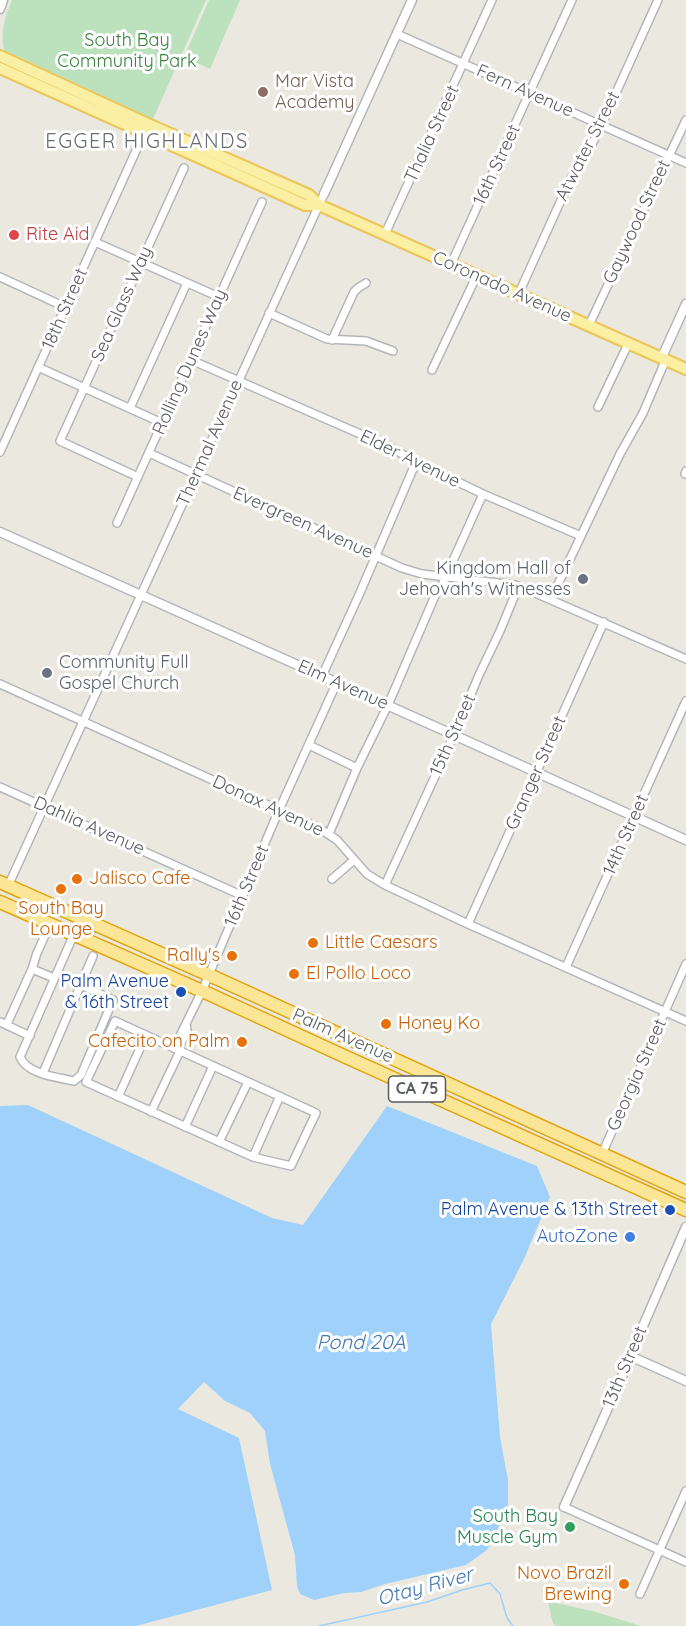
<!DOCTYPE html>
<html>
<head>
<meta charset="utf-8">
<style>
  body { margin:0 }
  canvas { display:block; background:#ebe9df }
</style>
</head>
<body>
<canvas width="686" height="1626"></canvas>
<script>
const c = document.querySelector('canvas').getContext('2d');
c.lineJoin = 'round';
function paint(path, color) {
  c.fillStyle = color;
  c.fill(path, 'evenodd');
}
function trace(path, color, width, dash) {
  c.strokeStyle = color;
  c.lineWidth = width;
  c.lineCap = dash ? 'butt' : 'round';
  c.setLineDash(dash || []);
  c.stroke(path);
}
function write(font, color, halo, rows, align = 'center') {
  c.font = font + ' Quicksand,sans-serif';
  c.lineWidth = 6;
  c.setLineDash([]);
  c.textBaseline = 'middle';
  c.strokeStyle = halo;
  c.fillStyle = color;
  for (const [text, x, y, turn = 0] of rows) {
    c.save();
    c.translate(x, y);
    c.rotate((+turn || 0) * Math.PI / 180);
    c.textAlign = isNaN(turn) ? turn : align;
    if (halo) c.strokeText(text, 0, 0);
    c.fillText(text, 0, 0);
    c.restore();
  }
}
const green = new Path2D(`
  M12 0H206L153 119 4 50C0 31 5 17 12 0Z
  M209 0H240L210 69 184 57Z
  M548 1602 557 1603 596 1612 641 1626H557L553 1624Z`);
const water = new Path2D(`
  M28 1105 272 1218 303 1225 387 1106 537 1166 550 1197 524 1259 491 1324 500 1437 508 1480V1505L494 1539 487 1550 466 1565 385 1584 361 1592 344 1593 314 1600 300 1594 297 1586 295 1555 270 1464 265 1431 250 1413 225 1401 204 1382 178 1409 239 1438 272 1590 136 1626H0V1106Z`);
const stream = new Path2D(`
  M319 1626 427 1602 462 1590 490 1583 500 1594 507 1618 513 1626`);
const minor = new Path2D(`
  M397 34 686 163
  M385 234 492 0
  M95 242 219 297
  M451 264 572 0
  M0 277 65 307
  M519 293 571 178 587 154 601 126 658 0
  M269 313 327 339 366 341 393 351
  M589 325 686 120
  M332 340 354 292 358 288 366 283
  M191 360 390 447 416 462 483 494 581 536
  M38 367 162 423
  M432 370 477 275
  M598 407 629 342
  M130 408 187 283
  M0 452 144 133
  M149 453 402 568 422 574 515 585 526 589 686 659
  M685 474 686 471
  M138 477 60 441 184 168
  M117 523 262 202
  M551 599 620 454 643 413 666 359
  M322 676 359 595 416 462
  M0 684 319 828 337 840 367 874 385 885 468 924 686 1021
  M309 745 357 768
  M0 787 243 896
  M329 834 357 768 388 705 437 591 443 583 483 494
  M332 879 354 860
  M385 885 454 735 479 675 500 631 514 597 515 585
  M8 886 324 194
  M468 924 604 622
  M74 934 20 1057C28 1075 57 1077 74 1081L81 1075 113 1000 81 985
  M566 967 686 701
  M32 969 54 978
  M115 1021 316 1113 291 1166 253 1157 86 1082Z
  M0 1022 30 1036
  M7 1024 32 969 37 953 50 924
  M174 1048 202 991 279 810 337 682
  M178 1050 187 1030 186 1024
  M43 1073 93 956
  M118 1097 146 1035
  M151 1112 180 1051
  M185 1127 213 1066
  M219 1142 248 1082
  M602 1154 686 964
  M253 1157 280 1096
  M564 1507 686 1562
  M640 1594 686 1491`);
const tertiary = new Path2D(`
  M0 9 3 0
  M324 194 412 0
  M662 357 686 304
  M0 532 454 735 686 840
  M630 1356 686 1381
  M564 1507 627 1365 630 1356 686 1227`);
const primary = new Path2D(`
  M0 56 148 124 309 195 319 205 686 369
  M0 68 305 205H319`);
const trunk = new Path2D(`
  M0 882 218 979 686 1192
  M0 902 209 994 346 1057 686 1210`);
const markers = [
  [263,92,6,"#8d6e63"],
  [14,235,6,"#e0444e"],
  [583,579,6,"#6b7280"],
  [47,673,6,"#6b7280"],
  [77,879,6,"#e8710a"],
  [61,889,6,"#e8710a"],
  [313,943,6,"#e8710a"],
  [232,956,6,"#e8710a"],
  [294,974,6,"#e8710a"],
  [181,992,6,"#1a4fb4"],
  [386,1024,6,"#e8710a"],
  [242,1042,6,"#e8710a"],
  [670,1210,6,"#1a4fb4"],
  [630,1237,6,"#3f7fe0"],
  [570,1527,6,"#2e9e5b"],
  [624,1584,6,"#e8710a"]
];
const shields = [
  [417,1089,57]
];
const shieldNames = [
  ["CA 75",417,1089]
];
const parkNames = [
  ["South Bay",127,41],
  ["Community Park",127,62]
];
const educationNames = [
  ["Mar Vista",275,82],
  ["Academy",275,103]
];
const streetNames = [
  ["Fern Avenue",525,91,24],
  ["Thalia Street",432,134,-65],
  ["Atwater Street",588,146,-63],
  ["16th Street",497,165,-65],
  ["Gaywood Street",637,222,-65],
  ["Coronado Avenue",502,287,24],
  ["Sea Glass Way",122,304,-66],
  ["18th Street",65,309,-66],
  ["Rolling Dunes Way",190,362,-66],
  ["Thermal Avenue",210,443,-66],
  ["Elder Avenue",410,459,26],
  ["Evergreen Avenue",303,523,24],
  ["Elm Avenue",343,685,24],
  ["15th Street",453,735,-66],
  ["Granger Street",536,773,-66],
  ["Donax Avenue",268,806,25],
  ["Dahlia Avenue",89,826,24],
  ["14th Street",626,835,-66],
  ["16th Street",247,886,-67],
  ["Palm Avenue",343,1036,24],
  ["Georgia Street",637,1075,-66],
  ["13th Street",625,1367,-67]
];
const healthNames = [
  ["Rite Aid",26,235]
];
const worshipNames = [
  ["Kingdom Hall of",571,569],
  ["Jehovah's Witnesses",571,590],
  ["Community Full",59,663,"left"],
  ["Gospel Church",59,684,"left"]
];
const foodNames = [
  ["Jalisco Cafe",89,879],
  ["South Bay",61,909,"center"],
  ["Lounge",61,930,"center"],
  ["Little Caesars",325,943],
  ["Rally's",220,956,"right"],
  ["El Pollo Loco",306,974],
  ["Honey Ko",398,1024],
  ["Cafecito on Palm",230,1042,"right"],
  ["Novo Brazil",612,1574,"right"],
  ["Brewing",612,1595,"right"]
];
const transitNames = [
  ["Palm Avenue",169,982],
  ["& 16th Street",169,1003],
  ["Palm Avenue & 13th Street",658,1210]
];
const shopNames = [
  ["AutoZone",618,1237]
];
const leisureNames = [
  ["South Bay",558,1517],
  ["Muscle Gym",558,1538]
];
const neighbourhoodNames = [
  ["EGGER HIGHLANDS",147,142]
];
const waterNames = [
  ["Pond 20A",361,1343],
  ["Otay River",425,1587,-15]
];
paint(green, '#bce2bd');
paint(water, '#9fd1fb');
trace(stream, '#9fd1fb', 1.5);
trace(minor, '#b2b6ba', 10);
trace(tertiary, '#b2b6ba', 11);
trace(primary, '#ebc559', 14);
trace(trunk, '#e2a209', 15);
trace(minor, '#fff', 7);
trace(tertiary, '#fff', 8);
trace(primary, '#fbefa4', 10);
trace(trunk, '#fae696', 12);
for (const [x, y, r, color] of markers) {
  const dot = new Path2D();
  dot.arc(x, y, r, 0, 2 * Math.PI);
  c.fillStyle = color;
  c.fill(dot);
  trace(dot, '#fff', 2);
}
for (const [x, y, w] of shields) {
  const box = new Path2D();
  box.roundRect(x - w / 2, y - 13, w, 26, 4.5);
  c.fillStyle = '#fff';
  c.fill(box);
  trace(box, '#585c60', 1.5);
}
write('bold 16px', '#585c60', null, shieldNames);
write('18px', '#37813c', '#fff', parkNames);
write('18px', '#785e54', '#fff', educationNames, 'left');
write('18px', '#585c60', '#fff', streetNames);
write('18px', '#be3a42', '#fff', healthNames, 'left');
write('18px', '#5b616d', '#fff', worshipNames, 'right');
write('18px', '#c56008', '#fff', foodNames, 'left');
write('18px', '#164399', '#fff', transitNames, 'right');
write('18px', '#366cbe', '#fff', shopNames, 'right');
write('18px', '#27864d', '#fff', leisureNames, 'right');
c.letterSpacing = '1.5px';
write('20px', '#696e72', '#fff', neighbourhoodNames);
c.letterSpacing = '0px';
write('italic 20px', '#4177b4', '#fff', waterNames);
</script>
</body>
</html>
